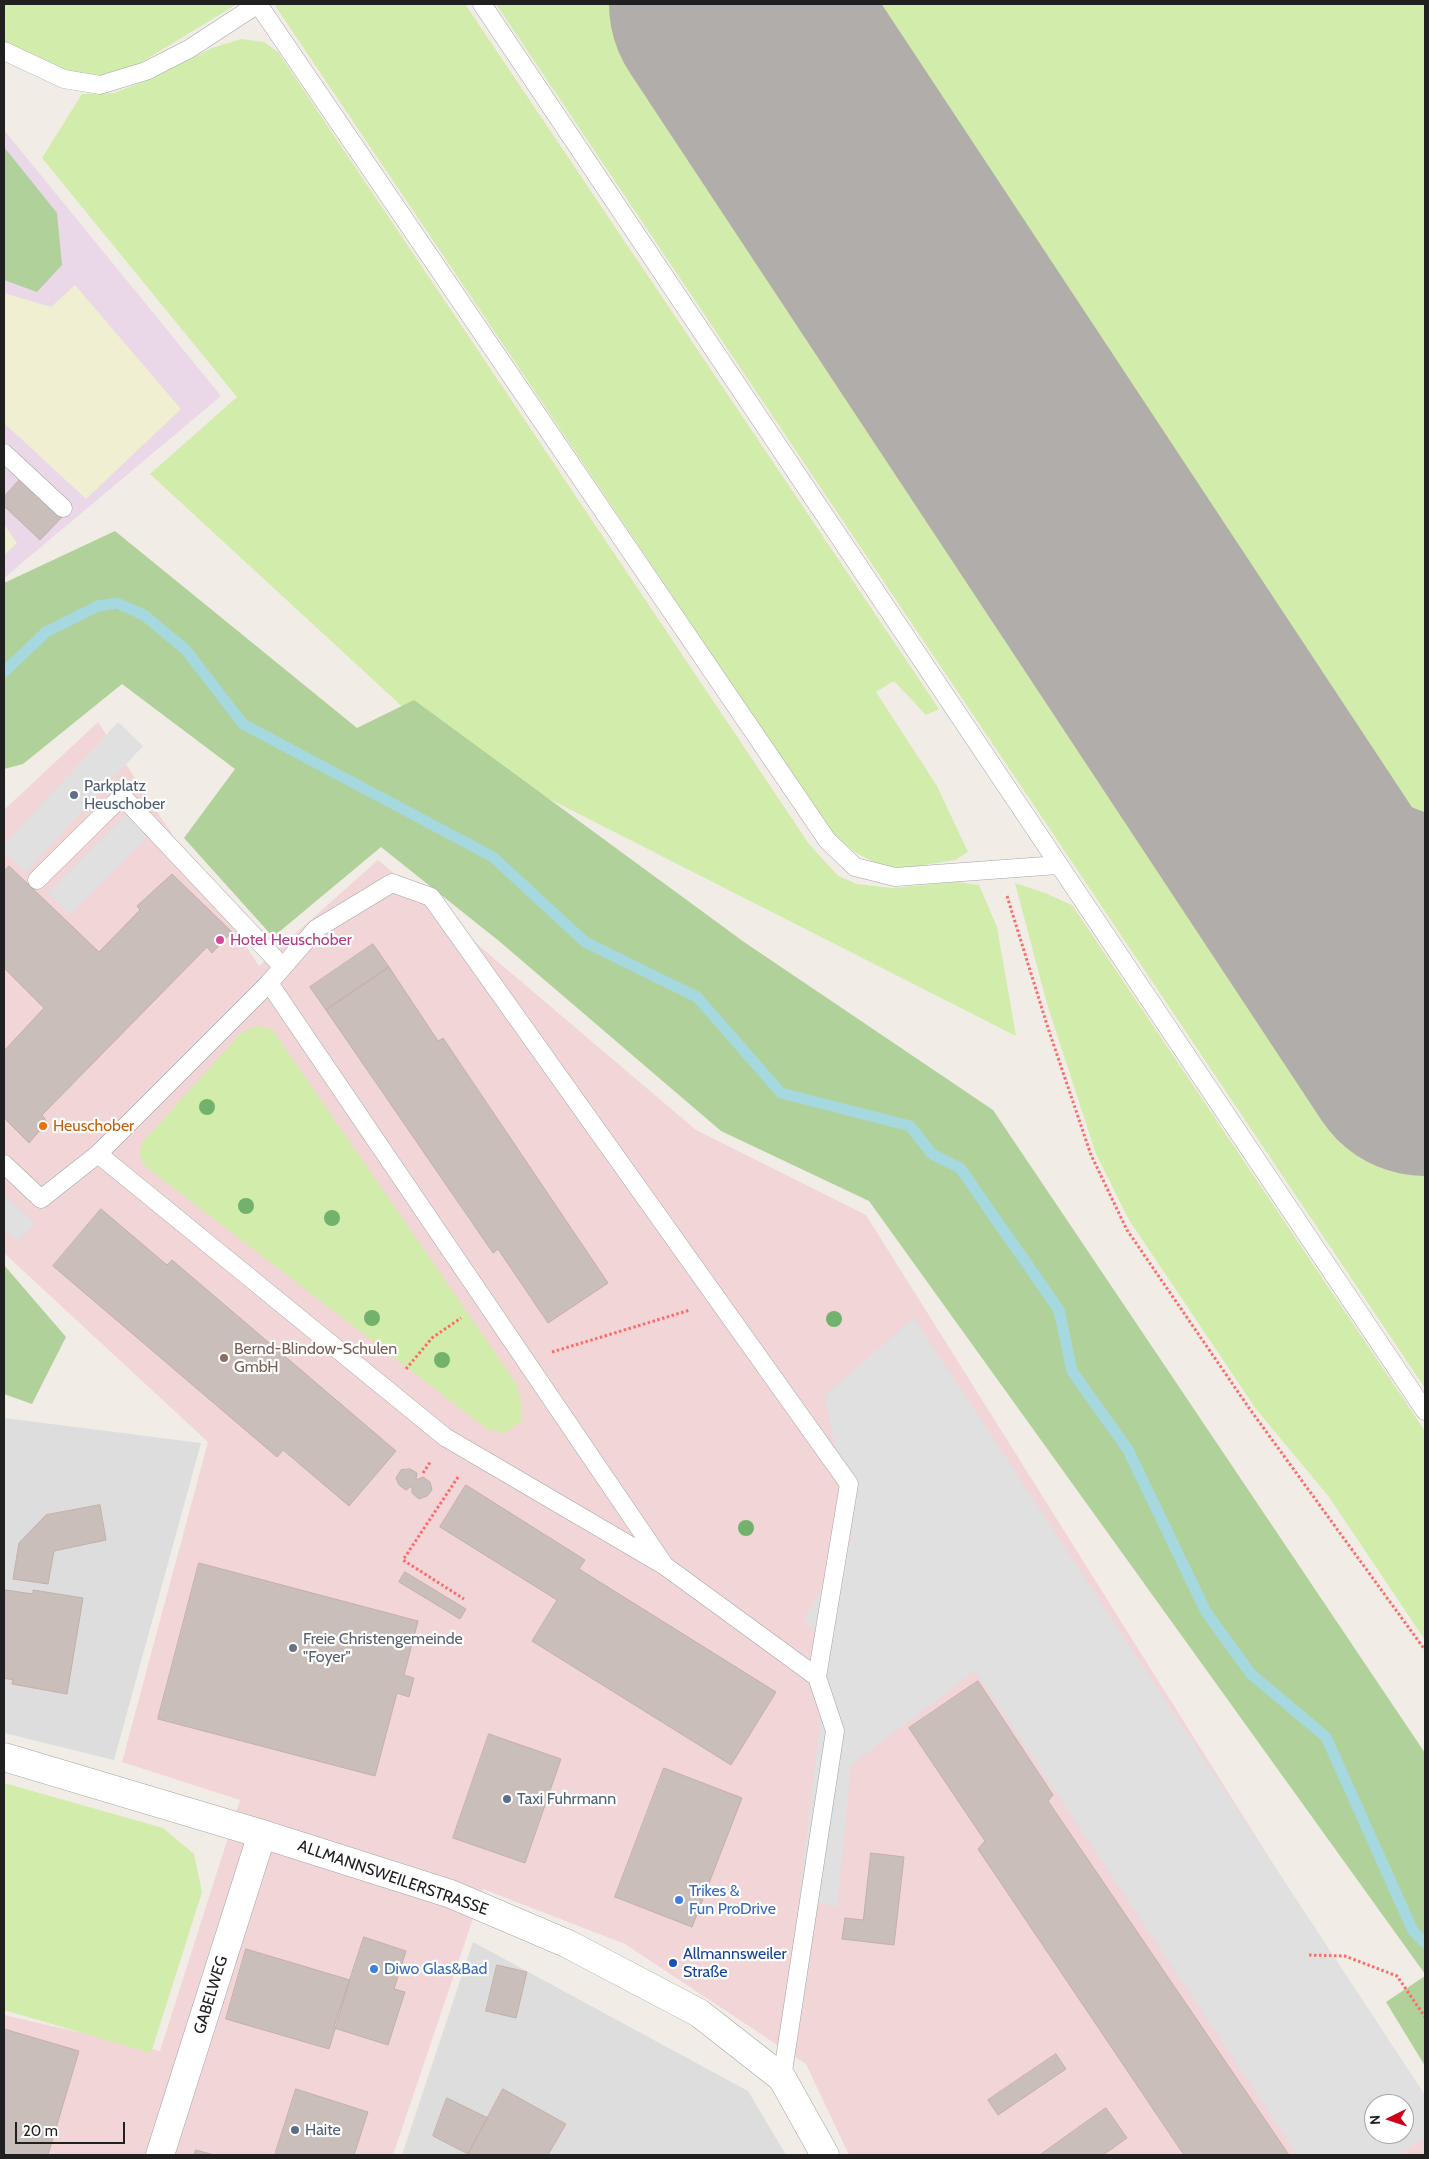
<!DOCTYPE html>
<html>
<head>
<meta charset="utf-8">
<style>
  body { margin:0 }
  #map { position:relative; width:1429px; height:2159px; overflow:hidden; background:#f1ece6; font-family:Cabin,sans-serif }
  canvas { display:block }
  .frame { position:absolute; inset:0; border:5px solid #202020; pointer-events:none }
  .north { position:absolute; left:1364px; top:2094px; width:50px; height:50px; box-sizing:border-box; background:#fff; border:1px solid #a6a6a6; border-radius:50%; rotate:266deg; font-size:14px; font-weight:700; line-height:20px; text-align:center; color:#202020 }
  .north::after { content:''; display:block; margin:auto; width:18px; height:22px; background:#d00016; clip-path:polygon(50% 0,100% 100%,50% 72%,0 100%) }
  .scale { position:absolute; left:15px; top:2122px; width:110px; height:22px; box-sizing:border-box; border:2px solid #202020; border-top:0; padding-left:6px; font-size:15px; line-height:18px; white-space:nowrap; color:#202020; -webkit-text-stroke:4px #fff; paint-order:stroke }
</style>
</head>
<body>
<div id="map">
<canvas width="1429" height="2159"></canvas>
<div class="frame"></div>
<div class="north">N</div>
<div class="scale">20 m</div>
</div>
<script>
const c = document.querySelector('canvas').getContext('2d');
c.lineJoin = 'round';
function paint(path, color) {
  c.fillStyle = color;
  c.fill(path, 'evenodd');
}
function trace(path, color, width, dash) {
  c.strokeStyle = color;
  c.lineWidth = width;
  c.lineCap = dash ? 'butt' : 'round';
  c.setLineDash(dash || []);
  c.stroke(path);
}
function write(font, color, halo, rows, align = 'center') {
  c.font = font + ' Cabin,sans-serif';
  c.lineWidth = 4.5;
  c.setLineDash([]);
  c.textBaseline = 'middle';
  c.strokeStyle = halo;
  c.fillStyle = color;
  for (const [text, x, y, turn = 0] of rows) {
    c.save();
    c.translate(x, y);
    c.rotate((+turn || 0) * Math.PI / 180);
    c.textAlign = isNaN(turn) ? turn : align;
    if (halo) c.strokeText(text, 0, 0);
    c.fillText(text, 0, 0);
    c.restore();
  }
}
const residential = new Path2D(`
  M4 1418 201 1443 114 1760 4 1733Z
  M473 1942 748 2091 786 2155H402Z`);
const commercial = new Path2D(`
  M98 722 259 966 378 860 696 1130 866 1215 1425 2106V2155H849L806 2064 625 1944 483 1889 393 2155H4V2015L160 2051 240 1800 122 1762 208 1442 4 1253V810ZM1374 2104H1404V2134H1374Z`);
const industrial = new Path2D(`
  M4 130 221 396 4 578Z`);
const farmland = new Path2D(`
  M75 285 181 409 86 499 4 423V293L51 307Z
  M4 524 17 543 4 555Z`);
const grass = new Path2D(`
  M4 4H237L137 65 95 77 50 66 4 42Z
  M274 4H465L939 709 926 715 894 681 876 692 937 786 968 852 955 860 898 869 880 865 856 853 834 836Z
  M496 4H1425V1388Z
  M241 39 264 42 278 52 809 844 838 876 857 884 892 888 957 882 979 885 997 927 1016 1036 445 746 150 474 237 397 42 158 82 94 114 93 153 78 212 48Z
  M1015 883 1045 893 1072 905 1425 1431V1640L1329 1497 1256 1409 1129 1220 1096 1154 1047 1004Z
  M256 1026 272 1029 516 1383 521 1401 522 1421 503 1433 487 1429 145 1166 140 1156 141 1144 241 1033Z
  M4 1783 163 1828 194 1854 202 1892 151 2053 4 2010Z`);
const forest = new Path2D(`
  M4 147 57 213 62 265 37 292 4 280Z
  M115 531 357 728 414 700 744 942 993 1110 1425 1753V1974L869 1201 721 1131 499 941 381 847 273 937 184 838 235 769 122 684 23 764 4 769V583Z
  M4 1265 66 1337 32 1404 4 1394Z
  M1425 1976V2066L1386 2002Z`);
const parking = new Path2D(`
  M118 722 143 746 26 872 4 852V844Z
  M126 814 148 836 70 915 48 893Z
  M4 1195 36 1224 17 1241 4 1229Z
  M914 1318 1425 2095V2137L1400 2155H1297L975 1671 851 1765 837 1907 799 1899 829 1649 804 1619 852 1538 825 1395ZM1374 2104H1404V2134H1374Z`);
const stream = new Path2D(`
  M4 672 46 632 98 606 117 603 144 615 186 650 243 724 493 857 585 942 697 997 781 1093 910 1126 932 1154 960 1168 1059 1310 1072 1371 1128 1450 1206 1612 1251 1674 1326 1737 1413 1931 1425 1943`);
const taxiway = new Path2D(`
  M1262 804 1425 865`);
const runway = new Path2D(`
  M733 4 1425 1052`);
const building = new Path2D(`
  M23 476 64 515 40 540 4 506V497Z
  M9 866 99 952 140 910 137 906 172 874 232 932 212 953 207 947 42 1115 47 1122 29 1143 4 1118V1051L44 1008 4 968V872Z
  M373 944 389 967 326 1010 310 987Z
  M389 967 438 1041 443 1038 608 1283 548 1323 498 1249 493 1253 326 1010Z
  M101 1209 167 1265 172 1260 396 1451 349 1506 283 1450 277 1457 53 1266Z
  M410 1469 417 1473 416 1480 423 1477 430 1482 432 1490 427 1496 419 1499 412 1493V1486L406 1490 399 1485 396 1478 401 1470Z
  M466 1485 585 1560 579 1569 776 1692 731 1765 532 1641 557 1600 440 1527Z
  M100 1505 106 1540 54 1551 48 1584 13 1579 19 1543 46 1515Z
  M199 1563 418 1621 404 1675 414 1678 409 1697 397 1693 375 1776 158 1719Z
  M405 1572 466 1609 460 1619 399 1582Z
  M6 1590 33 1594V1590L83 1598 67 1694 12 1684 13 1680 4 1678V1603Z
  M978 1681 1053 1795 1048 1801 1289 2155H1184L978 1849 985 1841 909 1728Z
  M489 1734 561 1759 525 1863 453 1838Z
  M664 1768 742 1798 692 1927 615 1897Z
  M871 1853 904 1857 894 1945 842 1939 845 1918 863 1920Z
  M364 1937 406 1951 394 1989 405 1992 388 2045 334 2028Z
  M246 1949 350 1980 329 2049 226 2019Z
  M497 1965 527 1972 516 2018 486 2011Z
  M4 2029 79 2051 48 2155H4Z
  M1056 2054 1066 2069 998 2115 988 2100Z
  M296 2089 368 2112 354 2155H275Z
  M503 2089 566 2124 548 2155H471L468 2154Z
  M447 2098 488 2118 468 2154 433 2136Z
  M1106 2108 1127 2138 1103 2155H1040Z
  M196 2150 214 2155H194Z`);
const path = new Path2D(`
  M1007 896 1048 1028 1091 1155 1127 1230 1249 1408 1425 1650
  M552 1352 690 1310
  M406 1369 432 1338 461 1318
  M423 1473 431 1461
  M458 1477 403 1560 464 1599
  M1309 1955 1345 1956 1397 1976 1425 2017`);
const lane = new Path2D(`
  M482 4 1425 1411
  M4 51 64 79 100 85 146 71 189 49 258 4 827 840 855 867 895 877 1058 865
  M4 453 63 508
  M37 880 122 796 283 967
  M269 983 316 929 392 883 431 897 849 1484 817 1677 835 1731 782 2078
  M4 1164 41 1199 98 1154
  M665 1566 269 983 98 1154 445 1437 665 1566 817 1677`);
const street = new Path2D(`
  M4 1757 262 1834 451 1894 568 1944 699 2013 782 2078 825 2155
  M160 2155 262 1834`);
const trees = [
  [207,1107],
  [246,1206],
  [332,1218],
  [372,1318],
  [834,1319],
  [442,1360],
  [746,1528]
];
const markers = [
  [74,795,5,"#5c6f8a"],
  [220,940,5,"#d1479c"],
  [43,1126,5,"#e8710a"],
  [224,1358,5,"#8d6e63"],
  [293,1648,5,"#6b7280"],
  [507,1799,5,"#5c6f8a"],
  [679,1900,5,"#3f7fe0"],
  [673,1963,5,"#1a4fb4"],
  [374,1969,5,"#3f7fe0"],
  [295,2130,5,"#5c6f8a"]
];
const serviceNames = [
  ["Parkplatz",84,786],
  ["Heuschober",84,804],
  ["Taxi Fuhrmann",517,1799],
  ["Haite",305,2130]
];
const hotelNames = [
  ["Hotel Heuschober",230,940]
];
const foodNames = [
  ["Heuschober",53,1126]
];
const educationNames = [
  ["Bernd-Blindow-Schulen",234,1349],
  ["GmbH",234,1367]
];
const worshipNames = [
  ["Freie Christengemeinde",303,1639],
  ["\"Foyer\"",303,1657]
];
const streetNames = [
  ["ALLMANNSWEILERSTRASSE",393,1878,19],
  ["GABELWEG",211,1995,-73]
];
const shopNames = [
  ["Trikes &",689,1891],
  ["Fun ProDrive",689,1909],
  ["Diwo Glas&Bad",384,1969]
];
const transitNames = [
  ["Allmannsweiler",683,1954],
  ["Straße",683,1972]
];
paint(residential, '#dedddd');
paint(commercial, '#f2d5d7');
paint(industrial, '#ead8e8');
paint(farmland, '#f0efd1');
paint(grass, '#d2ecab');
paint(forest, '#b0d19a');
paint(parking, '#e0e0e0');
trace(stream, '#a6d8df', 11);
trace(taxiway, '#b0adaa', 99);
trace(runway, '#b0adaa', 248);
paint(building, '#c9beb9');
trace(building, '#c3b1a8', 1);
trace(lane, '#a4a4a4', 19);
trace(street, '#a4a4a4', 29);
trace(path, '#fd6b6b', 3, [2.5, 2.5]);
trace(lane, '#fff', 18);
trace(street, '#fff', 28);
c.fillStyle = '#73b26c';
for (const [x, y] of trees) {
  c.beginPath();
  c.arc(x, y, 8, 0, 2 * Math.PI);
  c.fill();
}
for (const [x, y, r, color] of markers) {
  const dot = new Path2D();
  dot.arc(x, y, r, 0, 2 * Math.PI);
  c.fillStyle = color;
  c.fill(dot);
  trace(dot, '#fff', 2);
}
write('16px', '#4e5e75', '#fff', serviceNames, 'left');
write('16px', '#b23c85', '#fff', hotelNames, 'left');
write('16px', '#c56008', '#fff', foodNames, 'left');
write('16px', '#785e54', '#fff', educationNames, 'left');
write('16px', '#5b616d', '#fff', worshipNames, 'left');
write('16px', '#202020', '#fff', streetNames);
write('16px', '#366cbe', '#fff', shopNames, 'left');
write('16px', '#164399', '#fff', transitNames, 'left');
</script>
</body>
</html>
